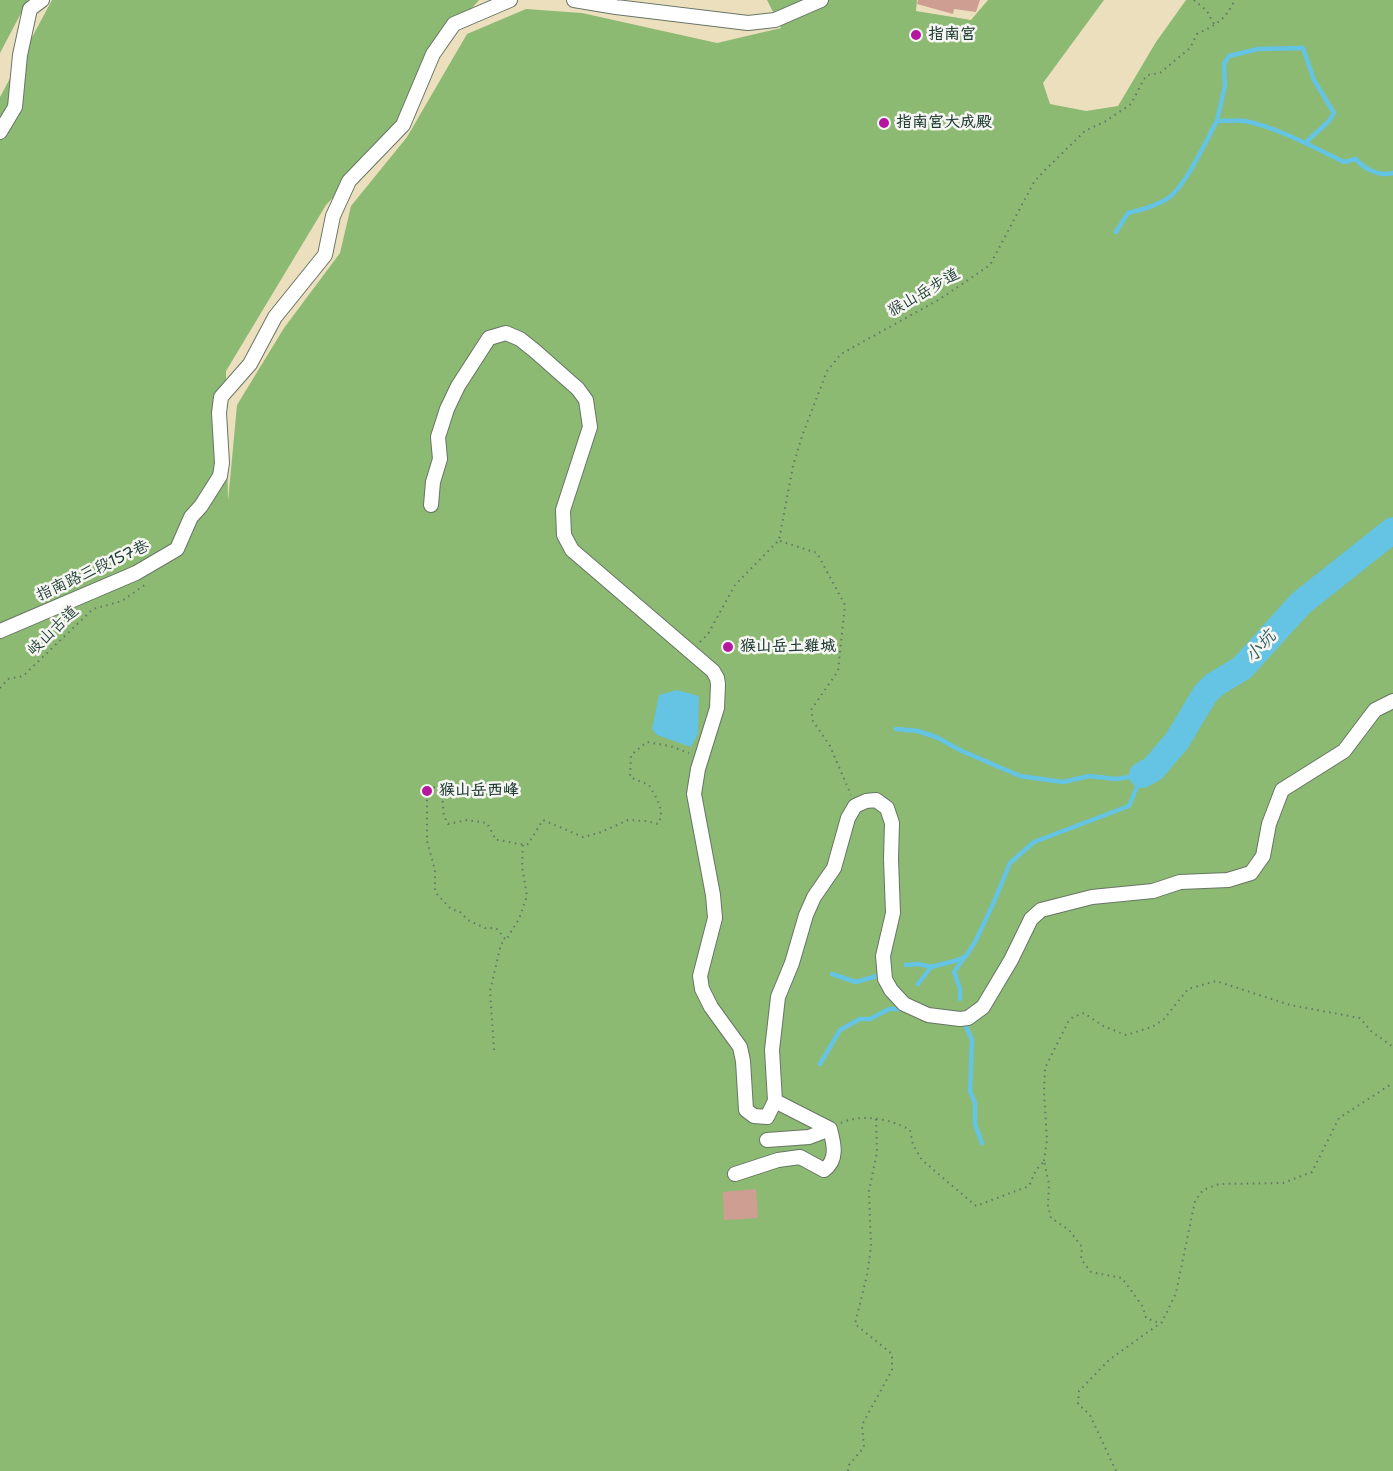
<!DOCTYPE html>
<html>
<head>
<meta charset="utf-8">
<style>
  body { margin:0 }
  canvas { display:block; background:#ecdfbe }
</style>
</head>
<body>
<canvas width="1393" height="1471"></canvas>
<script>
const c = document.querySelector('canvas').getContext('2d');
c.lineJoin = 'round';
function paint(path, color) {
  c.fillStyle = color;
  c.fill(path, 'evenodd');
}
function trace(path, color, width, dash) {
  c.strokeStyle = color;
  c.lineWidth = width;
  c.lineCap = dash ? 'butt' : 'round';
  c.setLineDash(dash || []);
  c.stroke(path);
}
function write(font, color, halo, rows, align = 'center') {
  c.font = font + ' "Shantell Sans","LXGW WenKai TC",sans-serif';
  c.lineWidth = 5;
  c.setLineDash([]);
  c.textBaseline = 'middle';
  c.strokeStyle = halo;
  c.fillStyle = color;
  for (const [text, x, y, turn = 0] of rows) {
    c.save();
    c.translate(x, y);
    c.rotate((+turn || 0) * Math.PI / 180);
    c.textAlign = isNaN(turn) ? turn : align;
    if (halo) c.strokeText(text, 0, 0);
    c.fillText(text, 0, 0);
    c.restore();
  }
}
const forest = new Path2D(`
  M0 0H28L0 53Z
  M52 0H479L426 62 403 125 326 205 226 371 228 501 237 405 284 328 340 253 351 206 407 137 467 34 526 9 582 13 717 43 781 28 767 0H917L916 11 971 20 988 0H1104L1043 83 1050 104 1086 111 1118 106 1156 42 1186 0H1393V1471H0V97Z`);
const water = new Path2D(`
  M677 690 699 696 698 734 691 747 657 735 652 729 659 695Z`);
const stream = new Path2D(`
  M1217 121 1225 85 1224 64 1229 56 1258 49 1303 48 1314 80 1334 113 1329 121 1305 143
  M1116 232 1128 213C1142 210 1155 206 1167 199 1185 188 1206 140 1217 121 1226 121 1236 120 1245 121 1279 128 1313 147 1344 162L1356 159C1364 169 1380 177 1393 173
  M896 729 918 731 936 737 962 751 1020 776 1063 782 1089 776 1116 779 1142 775
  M906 965 919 964 931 967 958 960 966 956 975 942 994 902 1010 863 1034 842 1129 806 1142 775
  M832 974 856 982 877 976
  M918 984 931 967
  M960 999V988L954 972 964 958
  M965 1024 972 1040 970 1091 975 1103V1124L982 1143
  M820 1064 840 1030 860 1019H870L889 1009H903`);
const river = new Path2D(`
  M1142 775 1153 769 1177 741 1205 694 1214 685 1242 668 1301 603 1393 530`);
const building = new Path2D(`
  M918 0H980L976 12 954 9 953 14 917 4Z
  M756 1189 758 1218 724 1220 723 1192Z`);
const path = new Path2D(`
  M1194 0 1207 11 1215 26
  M780 541 817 553 845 605 838 671 811 710 813 721 830 746 851 795
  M700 642 708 634 735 585 779 540 793 466 802 436 827 371 841 354 940 299 990 265 1034 182 1045 170 1085 131 1106 121 1131 104 1144 79 1148 75 1160 73 1190 48 1197 34C1217 24 1224 21 1235 0
  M0 688 8 679 23 676 93 609 122 601 146 584
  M523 845 522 866 527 896 519 919 506 940 496 928H485L468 920 460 912 451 909 435 892V870L427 841V790L441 785 444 816 448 824 467 820 487 823 496 840C505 840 520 846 528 844L543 820 583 837 599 833 628 820 647 821 658 824C666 810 656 798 649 785L630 777 631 755 647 742 670 746 689 753
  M494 1050 490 991 501 944 506 940
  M841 1123C862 1113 891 1119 910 1130L913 1145 922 1160 976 1206 1029 1186 1036 1170 1044 1161 1049 1184 1048 1206 1051 1218 1069 1230 1082 1247 1081 1259 1091 1272 1122 1278 1143 1307 1146 1318 1159 1323
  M1044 1161 1047 1140 1044 1092 1045 1068 1068 1022 1073 1017 1084 1013 1103 1026 1126 1035 1152 1027 1164 1019 1188 989 1216 981 1290 1005 1360 1018 1371 1031 1393 1047
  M848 1471 849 1465 864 1447 862 1425 892 1370V1354L855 1324 867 1275 871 1247 869 1191 877 1152 876 1118
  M1116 1471 1090 1415 1078 1404 1079 1391 1109 1360 1162 1322 1176 1293 1195 1201 1203 1190 1219 1184 1283 1183 1312 1172 1339 1118 1393 1083`);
const minor = new Path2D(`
  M574 0 616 7 748 23 775 20 821 0
  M0 132 15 107 20 55 30 9 42 0
  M431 505 433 482 440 459 438 437 447 409 458 386 489 338 506 333 520 339 535 351 578 389 586 400 590 427 563 510 564 535 572 550 713 671 717 678 718 684 717 708 698 769 694 794 713 895 715 918 700 976 702 989 711 1007 740 1047 743 1061 746 1110 754 1116 767 1117 775 1101 772 1050 778 997 792 963 806 915 814 897 834 868 848 818 855 806 866 801 876 800 887 808 892 823 891 859 893 913 883 956 885 979 891 990 904 1004 928 1015 960 1019 968 1018 983 1007 1011 960 1031 919 1041 910 1092 897 1153 891 1180 882 1228 880 1251 873 1263 856 1269 824 1282 790 1344 751 1375 710 1393 701
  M0 631 136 573 177 549 191 517 201 506 220 476 222 463 219 413 221 397 250 364 275 317 325 255 333 216 349 181 403 125 433 54 454 24 510 0
  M767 1140 809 1137 830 1129
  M735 1174 778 1160 800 1157 824 1170C838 1160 834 1144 830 1129L775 1101`);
const markers = [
  [916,35,6,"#b5179e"],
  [884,123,6,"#b5179e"],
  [728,647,6,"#b5179e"],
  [427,791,6,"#b5179e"]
];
const poiNames = [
  ["指南宮",928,35],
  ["指南宮大成殿",896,123],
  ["猴山岳土雞城",740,647],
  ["猴山岳西峰",439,791]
];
const streetNames = [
  ["猴山岳步道",924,293,-30],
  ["指南路三段157巷",93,571,-25],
  ["岐山古道",53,631,-44]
];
const waterNames = [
  ["小坑",1261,647,-48]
];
paint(forest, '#8cba73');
paint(water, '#65c3e3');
trace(stream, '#65c3e3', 4.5);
trace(river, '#65c3e3', 26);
paint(building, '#cf9e92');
trace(minor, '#677664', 16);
trace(path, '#677664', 2, [1.5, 4.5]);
trace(minor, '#fff', 14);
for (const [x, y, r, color] of markers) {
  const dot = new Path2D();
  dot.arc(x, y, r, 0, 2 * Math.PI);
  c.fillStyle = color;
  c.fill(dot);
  trace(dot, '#f6f6f2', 2);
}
write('bold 16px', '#1f3d34', '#f6f6f2', poiNames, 'left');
write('16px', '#1f3d34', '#f6f6f2', streetNames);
write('italic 18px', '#305e60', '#f6f6f2', waterNames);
</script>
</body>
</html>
